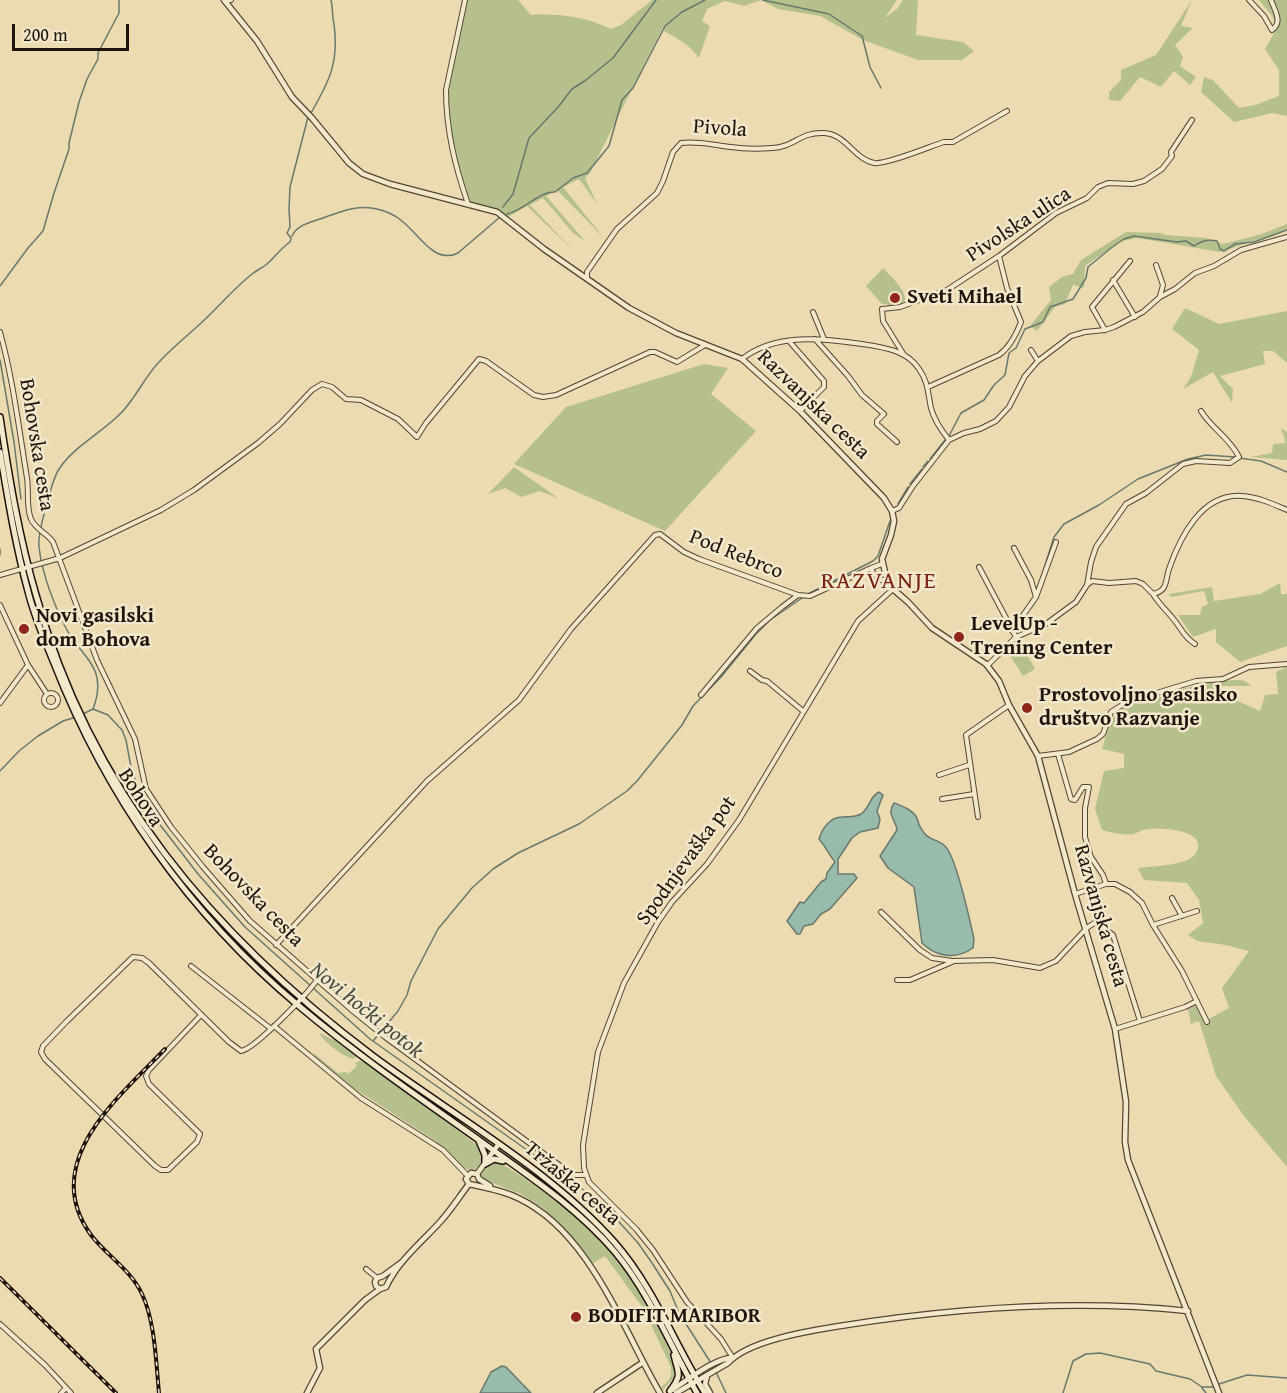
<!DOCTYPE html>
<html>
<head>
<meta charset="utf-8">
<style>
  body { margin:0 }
  #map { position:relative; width:1287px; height:1393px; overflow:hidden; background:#ecdbb1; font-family:"Gentium Book Plus",serif }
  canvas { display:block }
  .scale { position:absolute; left:12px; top:24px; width:117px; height:27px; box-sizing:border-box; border:3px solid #1f140b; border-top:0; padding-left:8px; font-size:18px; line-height:21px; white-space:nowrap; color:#1f140b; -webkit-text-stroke:4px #f3e8cc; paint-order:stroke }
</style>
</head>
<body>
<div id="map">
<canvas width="1287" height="1393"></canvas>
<div class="scale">200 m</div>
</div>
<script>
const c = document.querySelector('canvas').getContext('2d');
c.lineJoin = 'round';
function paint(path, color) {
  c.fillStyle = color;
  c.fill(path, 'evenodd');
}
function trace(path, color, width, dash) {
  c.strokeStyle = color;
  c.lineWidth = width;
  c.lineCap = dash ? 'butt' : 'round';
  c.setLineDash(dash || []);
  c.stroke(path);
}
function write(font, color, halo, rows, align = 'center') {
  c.font = font + ' "Gentium Book Plus",serif';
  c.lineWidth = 5;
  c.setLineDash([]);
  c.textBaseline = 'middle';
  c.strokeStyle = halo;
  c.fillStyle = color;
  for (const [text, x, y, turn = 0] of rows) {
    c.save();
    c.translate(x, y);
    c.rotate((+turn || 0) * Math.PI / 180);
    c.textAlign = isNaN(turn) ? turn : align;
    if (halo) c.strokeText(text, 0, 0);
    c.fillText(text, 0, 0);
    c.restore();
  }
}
const green = new Path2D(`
  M465 0H518L531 15C559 13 586 17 611 29L621 25 652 0H897L885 18 898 8 903 0H918L916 35 963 42 974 51 962 60H918L863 40 820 16 778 9 761 0 744 6 725 1 707 9 702 21 710 26 699 58C690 45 677 38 664 31L663 27 590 173 585 178 597 204 579 179 563 187 604 238 557 190 546 196 585 241 573 233 543 198 530 205 575 252 527 206 506 218 468 204 457 172 446 100Z
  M1192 0 1181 26 1193 28 1175 45 1183 57 1180 66 1196 77 1190 85 1174 71 1161 87 1140 77 1120 101 1109 100V92L1121 80V70L1156 55Z
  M1259 0H1287V116L1272 113 1234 122 1201 92 1204 77 1213 80 1239 108 1255 105 1279 96V70L1265 49 1277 28 1272 16Z
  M1287 224V230L1220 252 1138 238 1121 241 1085 266 1084 288 1073 285 1065 304 1055 307 1037 331 1030 326 1051 300 1049 287 1062 277 1073 274 1081 260 1126 232 1160 233 1166 235 1206 238 1223 244 1262 234Z
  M883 268C889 274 910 294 904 302 904 303 897 306 895 307L886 304H882L866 286Z
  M1185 308 1219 324 1287 311V363L1273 351H1263L1265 364 1220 376 1233 389 1232 403 1213 372 1183 389 1191 377 1199 350 1172 329Z
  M704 364 728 368 711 394 756 431 665 531 514 464 566 407Z
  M1281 428 1287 432V460L1251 457 1272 453 1273 444 1286 443Z
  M514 467 558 498 539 491 522 497 505 488 488 494Z
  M1280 583 1281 594H1287V646L1240 662 1216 642V629L1193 637 1178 615H1200L1202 607 1208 604 1204 591 1171 597 1169 594 1212 587 1214 601 1260 594Z
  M1019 640 1035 669 1023 676 1007 651Z
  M1287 667V1167L1244 1116 1216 1076 1199 1021 1191 1024 1188 1009 1196 1005 1205 1021 1229 1008 1222 988 1249 951 1226 945 1197 941 1188 935 1203 923 1199 900 1187 883 1144 880 1138 868C1152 866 1189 866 1196 853 1210 828 1155 827 1143 830 1140 831 1137 833 1134 834 1124 836 1111 832 1102 830L1095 809 1104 771 1124 768V754L1102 749C1106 737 1109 719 1119 711 1136 698 1216 679 1239 680 1244 680 1248 683 1251 686H1220L1218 692 1260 711 1265 695 1278 694 1276 672Z
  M319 1033 347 1046 359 1055 353 1059C341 1055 325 1043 319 1033Z
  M315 1054 338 1073 346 1072 348 1074 357 1066 355 1063 359 1061 366 1062 481 1148C484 1158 483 1163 474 1170L466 1169 434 1140 355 1089 315 1056Z
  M494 1162H499L540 1188 581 1220 611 1252 629 1275 650 1307 675 1363 674 1377 663 1390 661 1387C669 1381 672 1378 671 1367L643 1308 605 1256 592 1264 544 1209 521 1194 482 1179 481 1175 487 1165Z`);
const water = new Path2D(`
  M879 792 883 795 877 811 880 819 878 828 860 832 852 838 838 859V874H854L857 878 830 909 821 914 813 924 804 926 800 934H797L787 921 800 902 804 903 821 882 826 879 827 873 835 862C829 855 826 847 819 839 822 829 830 817 842 817 849 816 854 818 861 814 870 808 869 797 879 792Z
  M894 803C902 806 913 810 917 818 919 825 920 828 925 834 930 840 939 840 945 846 956 856 970 921 974 939L973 948C956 960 936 957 922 943L914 887 888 868 880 856 897 830C896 819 886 815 894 803Z
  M502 1366 506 1367 531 1393H480L491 1372Z`);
const stream = new Path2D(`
  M763 0 829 14 862 36 870 67 881 88
  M311 113C330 80 339 62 334 24 332 16 333 8 331 0
  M503 207 513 194 529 138 559 106 572 89 586 80 613 58 656 0
  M507 214C524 210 540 191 555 192L573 178 587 173 609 146 622 100 633 88 665 26 682 12 705 0
  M292 236C297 225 311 222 323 218 340 212 359 204 377 209 386 211 395 215 402 221 418 233 434 265 458 253L500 217
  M0 286 28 248 43 231 54 193 69 149V143L79 102 87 79 98 59V53L119 13V0
  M0 360 14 442 21 499
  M949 436 961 413 984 400 994 385 1005 375 1009 353 1016 348 1025 329 1043 322 1050 307 1073 299 1086 278 1088 267 1111 248 1124 239 1134 236 1177 242 1186 241 1194 246C1201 241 1208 239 1217 241L1220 249 1224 251 1235 244 1254 242 1287 230
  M1239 458 1261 461 1287 472
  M930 459 945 440
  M923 467 928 461
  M910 484 922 469
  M898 504 908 487
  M0 549V555
  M1040 581 1054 537 1064 524 1099 505 1138 479 1188 459 1206 455 1235 457
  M806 595 873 561 878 556 890 521
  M93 709C97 699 99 689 97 678 94 661 76 647 68 632 55 608 42 574 39 547 37 535 52 480 59 469 74 446 103 432 122 412 137 396 145 376 160 361 172 348 187 336 200 324 218 308 233 289 252 274 257 270 262 268 267 264 275 257 281 248 290 242L291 238 287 233 290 227 289 209 290 187 308 117
  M83 714 93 709 108 715 122 730 126 740 132 773 154 817 198 874 245 927 370 1039 602 1203 638 1243 652 1263 670 1291 679 1313 711 1363
  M0 771 19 751 38 736 63 721 76 717
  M373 1041 398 1011 407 995 411 981 438 929 472 888 493 869 518 853 579 824 627 791 637 781 682 725 693 706 721 677 756 634 770 620 802 598
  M716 1372 726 1393
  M1219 1384 1247 1375 1287 1378
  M1202 1388 1206 1393
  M1063 1393 1073 1361 1086 1354 1100 1353 1150 1364 1156 1371 1190 1379 1202 1387H1214`);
const minor = new Path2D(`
  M465 0 446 90C446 130 455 166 468 204
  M1249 0 1264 16 1272 30C1283 22 1275 11 1271 0
  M225 1 231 0
  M1156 265 1163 285 1160 296
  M587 278V272L617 229 657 193 663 181 673 152 681 143C698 141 713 145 731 147 744 149 759 149 772 148 795 147 799 132 824 133 846 134 854 159 874 163 886 165 931 146 944 142H953L1007 111
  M1113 280 1135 317
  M813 312 824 339
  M1105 330 1092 307 1130 261
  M0 332C13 379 19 429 27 478 29 490 26 508 31 519 35 529 47 533 53 542L97 660 135 739 146 789 171 827 203 867 250 921 354 1012 385 1037 566 1170 575 1175H586
  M815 339 848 376 862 395 884 414 877 421V424L897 442
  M789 341 824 381V387L800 411
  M1031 350 1038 361
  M904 355 883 321 882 309 900 307 947 290 999 256 1056 213 1087 198 1098 187 1108 183 1133 184 1144 181 1162 169 1172 156 1171 152 1192 120
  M742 359C775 333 822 338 862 344 882 347 907 350 919 369 928 381 928 394 931 408 934 420 941 430 949 440
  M928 387 999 355C1010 347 1016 335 1021 322L1007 288 999 256
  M892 511 899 508 913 486 949 440 964 433 980 429 996 421 1009 407 1025 376 1038 361 1071 336 1085 332 1105 330 1114 327 1143 312 1160 297 1175 289 1195 273 1214 266 1241 250 1287 237
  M882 564 871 568C873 575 880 581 887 581
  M979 567 1016 637
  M0 575 60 558 161 510 194 490 258 443 280 424 312 390 322 384 332 387 346 399 361 400 398 419 417 437 426 423 479 359 486 361 534 395 543 397 556 395 650 352H655L677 362 705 345
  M1088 584 1092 581 1109 583 1136 581 1143 584 1153 594C1168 591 1165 581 1169 569 1180 537 1202 493 1242 496 1258 497 1273 504 1287 510
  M1153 594C1159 604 1168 612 1175 621 1182 630 1184 637 1195 644
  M1036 597 1056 542
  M0 605 28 665 47 694
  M1012 631 1036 597 1031 580 1014 548
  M986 664H989L1016 637 1046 624 1076 602 1087 585 1091 562 1096 547 1126 504 1146 493 1183 464 1196 461 1230 463 1239 457C1230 438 1211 428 1201 411
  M750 671 762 680 767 681 803 711
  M44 700a7 7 0 1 1 14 0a7 7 0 1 1-14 0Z
  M701 695 757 628 782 607 798 595 810 596 871 568
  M0 703 28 665
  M1058 754 1071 799 1075 800 1083 787H1089L1085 808V837L1091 857 1103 875 1106 884
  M1038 756 1069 752 1097 739 1103 734 1111 712 1127 702 1196 681 1223 679 1249 667 1287 664
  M939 775 969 765
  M942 799 974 794
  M978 817 966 735 1009 705
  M1075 894 1106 884H1115L1130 892 1142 903 1153 925 1182 971 1207 1022
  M1172 898 1182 916
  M881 912 920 950 932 958 952 961 993 960 1040 968 1056 961 1085 930
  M1153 925 1197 911
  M1085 929 1096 922 1113 935 1140 1021
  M276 945 427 781 519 700 571 629 655 535 660 534 684 552 699 559 798 595
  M191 966 270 1028
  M897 980H910L952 962
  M201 1015 149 1070 146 1076 149 1084 200 1134 197 1142 168 1170H161L155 1166 45 1059 41 1052 43 1046 67 1021 133 957 142 958 149 963 229 1042 241 1051C255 1049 308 993 317 980
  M274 1026 361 1098 443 1150 467 1175
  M1115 1029 1185 1007 1197 1001
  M366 1269 377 1278
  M0 1324 45 1365 71 1393
  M733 1358 721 1339 687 1302 653 1250 636 1229 589 1182 584 1168 583 1145 598 1052 624 983 658 922 672 902 707 864 739 820 858 621 893 589
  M61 1393 66 1388`);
const tertiary = new Path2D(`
  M224 0 257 41 292 97 312 118 349 163 363 174 390 184 497 212 544 249 629 308 676 333 742 359 800 411 884 498 892 511 894 521 891 535 882 559 887 581 893 589 908 602 932 628 986 664 999 681 1009 705 1038 756 1075 894 1115 1029 1126 1102 1125 1142 1128 1160 1219 1393
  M477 1174 498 1145
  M477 1174 479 1179 490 1186
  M469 1184C486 1188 502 1190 518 1198 590 1232 622 1328 660 1393
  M469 1184 466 1179 471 1173 477 1174
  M402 1262 383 1276 377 1278 375 1282 376 1286 380 1289 386 1287C398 1261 421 1243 440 1222 451 1210 459 1197 469 1184
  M707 1376 705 1384 710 1393
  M672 1390C686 1381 718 1356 733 1358
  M307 1393 320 1368 316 1349 365 1300 380 1289
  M597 1393 642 1363
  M676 1393 728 1363C749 1340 810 1331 840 1326 954 1308 1073 1299 1188 1311`);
const secondary = new Path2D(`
  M0 417C9 477 19 537 36 595 90 790 213 936 373 1056 451 1114 551 1170 615 1243 654 1288 674 1343 705 1393
  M0 452C8 500 16 548 29 595 35 618 45 641 54 663 106 796 189 914 299 1006 356 1054 418 1097 479 1140 526 1174 577 1207 615 1252 650 1294 670 1345 697 1393
  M479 1141 485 1155V1164L494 1159 503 1161
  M670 1391C683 1374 678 1373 674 1355`);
const rail = new Path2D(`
  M0 1278 116 1393
  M159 1393C156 1362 155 1321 142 1294 131 1270 107 1256 91 1235 38 1162 119 1097 165 1049`);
const markers = [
  [895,298,6,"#8f2418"],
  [24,629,6,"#8f2418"],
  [959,637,6,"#8f2418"],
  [1027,708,6,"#8f2418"],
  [576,1317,6,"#8f2418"]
];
const streetNames = [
  ["Pivola",720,129,4],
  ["Pivolska ulica",1019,225,-33],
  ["Razvanjska cesta",813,405,44],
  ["Bohovska cesta",36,445,81],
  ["Pod Rebrco",736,555,22],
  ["Bohova",140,798,57],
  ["Spodnjevaška pot",687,861,-54],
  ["Bohovska cesta",253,896,46],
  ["Razvanjska cesta",1100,916,74],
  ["Tržaška cesta",572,1184,40]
];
const poiNames = [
  ["Sveti Mihael",907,298],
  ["Novi gasilski",36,617],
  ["dom Bohova",36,641],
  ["LevelUp -",971,625],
  ["Trening Center",971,649],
  ["Prostovoljno gasilsko",1039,696],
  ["društvo Razvanje",1039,720],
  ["BODIFIT MARIBOR",588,1317]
];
const waterNames = [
  ["Novi hočki potok",366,1011,39]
];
const quarterNames = [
  ["RAZVANJE",879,582]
];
paint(green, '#b6c08d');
paint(water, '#99bbac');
trace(water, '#68786c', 1.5);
trace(stream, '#68786c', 1.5);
trace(minor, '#524634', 6);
trace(tertiary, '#524634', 7);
trace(secondary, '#1f140b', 8);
trace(minor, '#f3e8cc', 4);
trace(tertiary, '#f3e8cc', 4.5);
trace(secondary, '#f3e8cc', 5);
trace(rail, '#1f140b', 4);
trace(rail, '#f3e8cc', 1.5, [4.5]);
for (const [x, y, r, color] of markers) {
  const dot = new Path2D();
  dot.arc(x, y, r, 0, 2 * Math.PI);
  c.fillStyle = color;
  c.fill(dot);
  trace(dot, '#f3e8cc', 2);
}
write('21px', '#1f140b', '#f3e8cc', streetNames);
write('bold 21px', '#1f140b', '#f3e8cc', poiNames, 'left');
write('italic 22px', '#4a4e43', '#f3e8cc', waterNames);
c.letterSpacing = '1.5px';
write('24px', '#7a1f14', '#f3e8cc', quarterNames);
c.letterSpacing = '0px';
</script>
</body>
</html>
